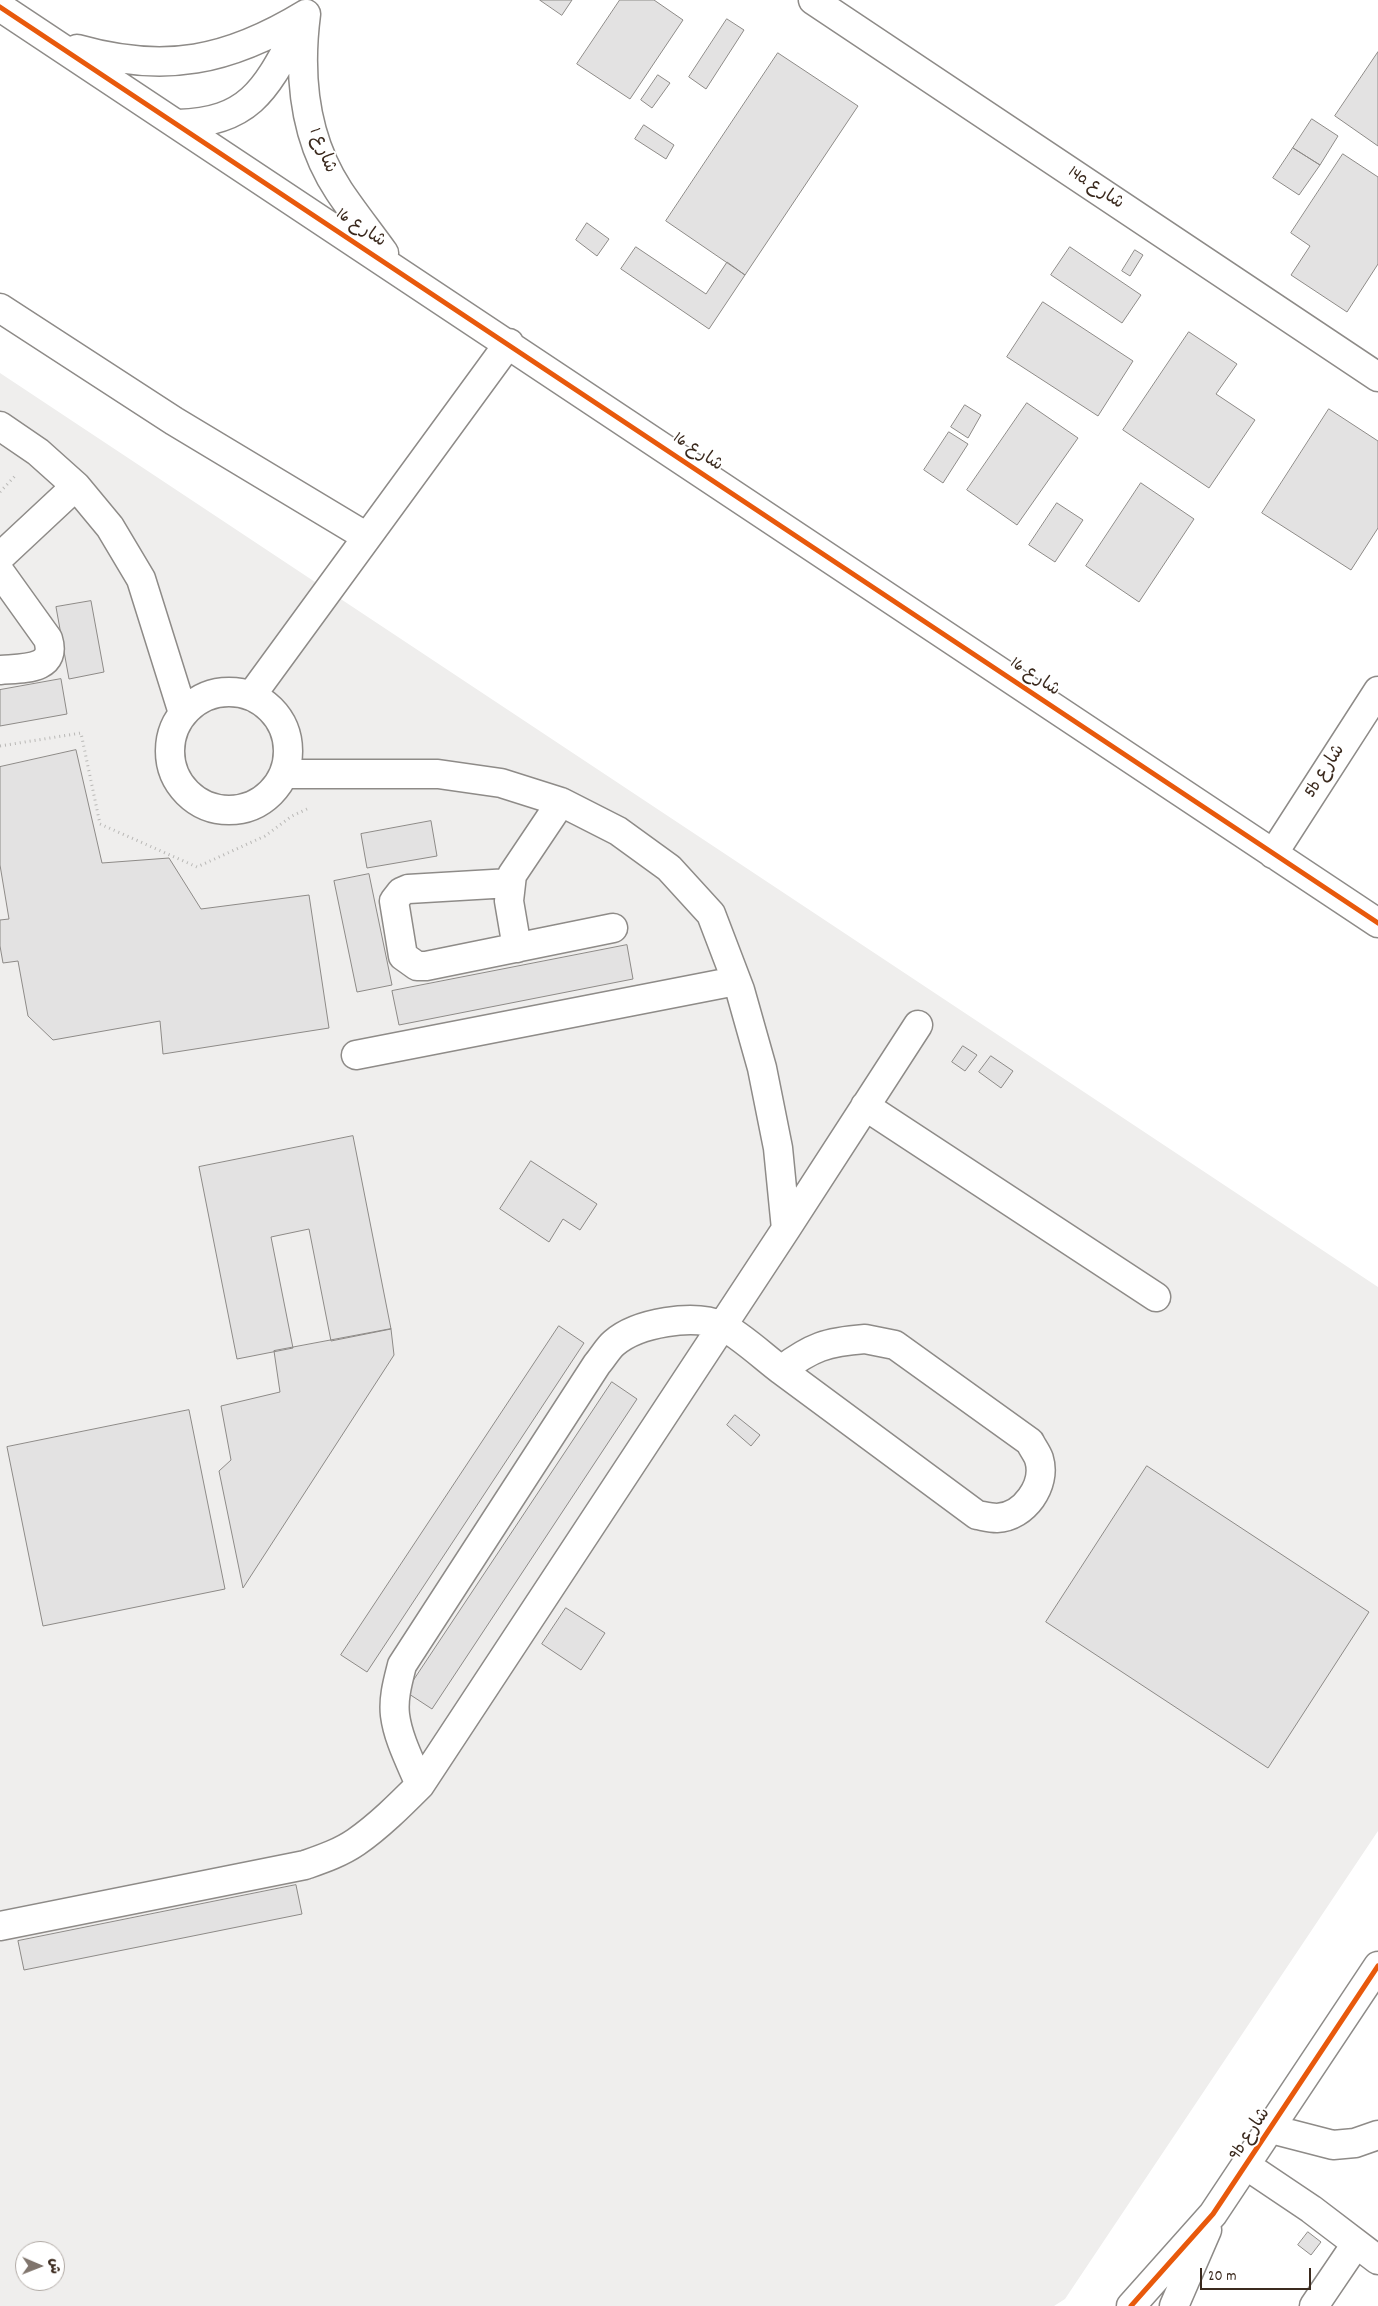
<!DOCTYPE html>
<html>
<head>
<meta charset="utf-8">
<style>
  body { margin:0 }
  #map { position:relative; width:1378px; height:2306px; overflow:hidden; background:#fff; font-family:Dekko,"Playpen Sans Arabic",sans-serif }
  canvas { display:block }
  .north { position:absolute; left:15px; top:2241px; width:50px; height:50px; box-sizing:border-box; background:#fff; border:1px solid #b1aaa5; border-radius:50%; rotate:91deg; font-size:14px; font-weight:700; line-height:20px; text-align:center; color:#3b2a1e }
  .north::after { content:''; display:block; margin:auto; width:18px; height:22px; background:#80756d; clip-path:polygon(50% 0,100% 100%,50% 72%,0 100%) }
  .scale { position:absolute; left:1200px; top:2268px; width:111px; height:22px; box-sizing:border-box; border:2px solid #3b2a1e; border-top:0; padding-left:6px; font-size:15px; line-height:18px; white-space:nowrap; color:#3b2a1e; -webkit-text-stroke:4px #fff; paint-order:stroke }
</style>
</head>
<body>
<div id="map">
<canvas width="1378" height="2306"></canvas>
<div class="north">ش</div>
<div class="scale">20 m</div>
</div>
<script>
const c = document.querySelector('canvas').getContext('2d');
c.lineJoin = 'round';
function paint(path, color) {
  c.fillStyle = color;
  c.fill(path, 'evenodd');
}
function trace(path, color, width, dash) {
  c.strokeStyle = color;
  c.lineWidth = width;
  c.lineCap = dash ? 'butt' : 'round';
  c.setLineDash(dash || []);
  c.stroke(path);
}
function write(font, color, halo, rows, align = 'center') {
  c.font = font + ' Dekko,"Playpen Sans Arabic",sans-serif';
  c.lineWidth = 4;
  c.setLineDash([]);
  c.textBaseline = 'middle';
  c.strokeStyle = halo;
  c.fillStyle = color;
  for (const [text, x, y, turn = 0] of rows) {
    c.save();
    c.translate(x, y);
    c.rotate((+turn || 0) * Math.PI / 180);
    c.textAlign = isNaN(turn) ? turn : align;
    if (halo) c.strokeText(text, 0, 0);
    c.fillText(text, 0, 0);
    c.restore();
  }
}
const built = new Path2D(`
  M0 373 1378 1287V1831L1065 2299 1054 2306H0ZM25 2251H55V2281H25Z`);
const building = new Path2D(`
  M540 0H572L562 15Z
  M620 0H654L683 20 630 99 577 64Z
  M727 19 744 30 706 89 689 77Z
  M1378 52V146L1335 116Z
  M778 53 858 106 745 275 666 221Z
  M658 75 670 83 652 108 641 100Z
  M1312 119 1338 136 1320 165 1293 148Z
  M644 125 674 145 666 159 635 139Z
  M1293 148 1320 165 1299 195 1273 178Z
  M1343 154 1378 177V264L1347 312 1291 275 1310 246 1291 233Z
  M587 223 609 239 597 256 576 240Z
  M636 247 706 294 727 262 745 275 709 329 621 269Z
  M1070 247 1141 295 1122 323 1051 275Z
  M1135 250 1143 255 1130 276 1122 271Z
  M1043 302 1133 361 1098 416 1007 357Z
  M1189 332 1237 364 1216 394 1255 420 1209 488 1123 430Z
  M1027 403 1078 438 1017 525 967 490Z
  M965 405 981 415 968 438 951 427Z
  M1329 409 1378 441V528L1351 570 1262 513Z
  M949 432 968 444 943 483 924 470Z
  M1141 483 1194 519 1139 602 1086 566Z
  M1057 503 1083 520 1055 562 1029 545Z
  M91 601 104 672 69 679 56 607Z
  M61 679 67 714 0 726V690Z
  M76 750 102 863 169 858 201 909 309 895 329 1028 163 1054 160 1021 53 1040 28 1016 18 961 3 963 0 946V920L9 919 0 865V767Z
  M431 821 437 856 367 868 361 834Z
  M369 874 392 985 357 992 334 881Z
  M627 945 633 979 399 1025 392 991Z
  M963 1046 977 1055 965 1071 952 1062Z
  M991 1056 1013 1071 1001 1088 979 1072Z
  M353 1136 391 1329 331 1341 309 1229 271 1237 293 1348 237 1359 199 1167Z
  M531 1161 597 1204 580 1230 563 1219 549 1242 500 1209Z
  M559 1326 584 1343 367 1672 341 1655Z
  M391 1329 394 1355 243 1588 219 1471 231 1460 221 1406 280 1392 274 1351Z
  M612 1382 637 1399 432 1709 406 1692Z
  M189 1410 225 1589 43 1626 7 1447Z
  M735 1415 760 1435 751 1446 727 1425Z
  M1147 1466 1369 1612 1268 1768 1046 1622Z
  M566 1608 605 1633 581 1670 542 1644Z
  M296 1885 302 1914 24 1970 18 1941Z
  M1308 2232 1321 2242 1311 2255 1298 2245Z`);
const path = new Path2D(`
  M0 492 15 476
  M0 746 81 733 100 824 197 867 265 836 292 816 307 809`);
const minor = new Path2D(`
  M813 0 1378 377
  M0 7 1378 923
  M306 14C298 76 304 138 339 191 353 212 369 232 384 253
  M77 49C165 74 229 61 306 14
  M178 124C254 122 268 84 300 25
  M0 308 174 421 367 537
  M0 426 38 452 76 486 110 527 141 579 183 713
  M0 557 76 486
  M0 572 48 639C58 671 21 668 0 670
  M170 751a59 59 0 1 1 118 0a59 59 0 1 1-118 0Z
  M251 696 509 343
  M284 774H438L501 783 561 802 618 831 669 868 711 914 740 990 762 1068 778 1148 786 1229
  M1273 854 1378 691
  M510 883 408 889 401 892 394 901 403 956 417 966H426L613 928
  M517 948 509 901 512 875 561 802
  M356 1055 736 981
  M865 1106 1156 1297
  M865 1339 895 1345 1030 1442C1032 1447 1037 1453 1039 1459 1047 1485 1024 1517 997 1518 990 1518 983 1516 977 1515L781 1370C812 1347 826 1342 865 1339Z
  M420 1785C411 1763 398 1739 395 1715 393 1698 398 1681 402 1665L597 1364C603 1357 608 1348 614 1343 637 1323 694 1313 722 1326 739 1334 765 1358 781 1370
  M0 1926 305 1865C322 1859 340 1853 356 1842 379 1826 400 1805 420 1785L786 1229 918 1025
  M1271 2129 1333 2145 1355 2143 1378 2135
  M1247 2166 1311 2209 1378 2260
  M1131 2306 1213 2214 1378 1966
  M1174 2306 1207 2230
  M1314 2306 1356 2244`);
const cycleway = new Path2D(`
  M0 7 1378 923
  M1131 2306 1213 2214 1378 1966`);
const streetNames = [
  ["شارع 1",321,151,68],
  ["14a شارع",1095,189,34],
  ["شارع 16",360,229,34],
  ["شارع 16",697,453,34],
  ["شارع 16",1034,678,34],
  ["5b شارع",1326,772,-57],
  ["9b شارع",1251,2135,-56]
];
paint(built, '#efeeed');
paint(building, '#e3e2e2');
trace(building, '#8e8b88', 1);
trace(minor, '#8e8b88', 31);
trace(path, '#b9b8b6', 3, [1, 4]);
trace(minor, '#fff', 28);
trace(cycleway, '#e8590c', 5);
write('18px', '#3b2a1e', '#fff', streetNames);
</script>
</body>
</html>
